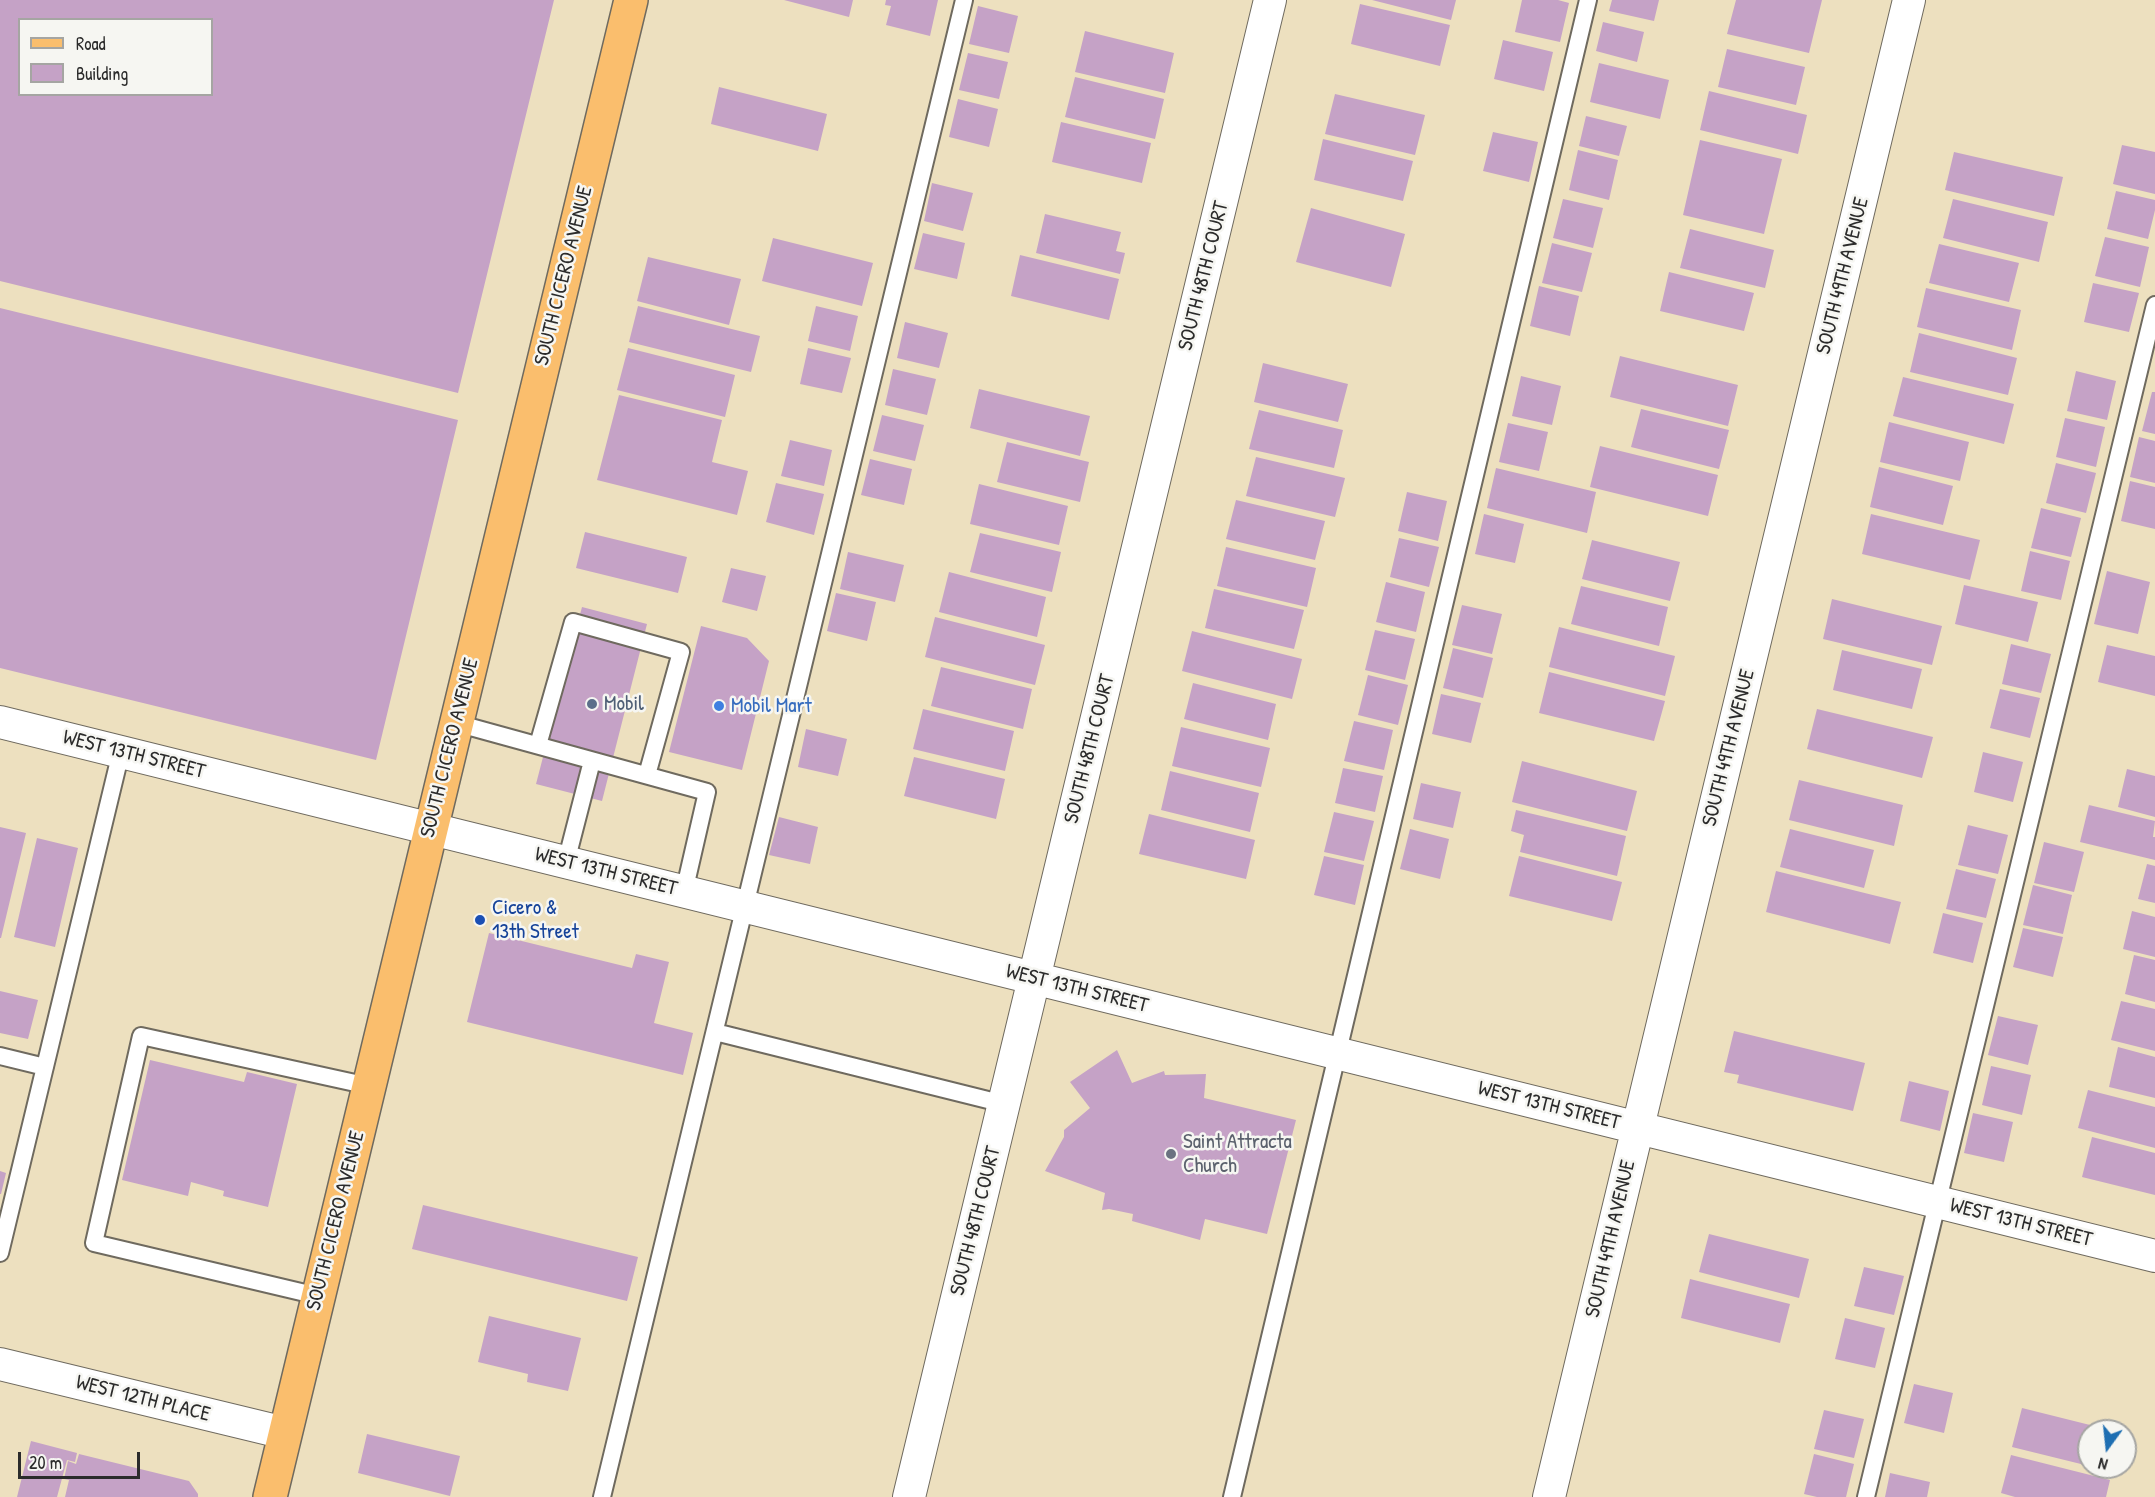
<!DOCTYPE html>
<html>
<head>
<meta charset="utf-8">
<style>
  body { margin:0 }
  #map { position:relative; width:2155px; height:1497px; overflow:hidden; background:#ede0bf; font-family:"Patrick Hand",sans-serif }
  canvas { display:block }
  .legend { position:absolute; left:18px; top:18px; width:195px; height:78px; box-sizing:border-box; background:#f6f6f2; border:2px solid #a5a5a2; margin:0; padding:8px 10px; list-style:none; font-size:18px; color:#2b2b2b }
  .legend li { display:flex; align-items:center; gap:12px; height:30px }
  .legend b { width:30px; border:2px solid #a5a5a2 }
  .north { position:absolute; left:2077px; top:1419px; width:60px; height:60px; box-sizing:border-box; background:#f6f6f2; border:2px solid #a5a5a2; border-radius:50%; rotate:195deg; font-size:16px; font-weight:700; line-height:24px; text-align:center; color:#2b2b2b }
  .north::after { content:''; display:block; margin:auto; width:21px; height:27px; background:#1f6fb2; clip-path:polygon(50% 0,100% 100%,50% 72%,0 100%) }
  .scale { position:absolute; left:18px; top:1452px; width:122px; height:27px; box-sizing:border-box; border:3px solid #2b2b2b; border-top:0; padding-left:8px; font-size:18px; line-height:21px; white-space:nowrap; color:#2b2b2b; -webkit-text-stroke:4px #f6f6f2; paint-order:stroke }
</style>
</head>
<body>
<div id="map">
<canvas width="2155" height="1497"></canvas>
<ul class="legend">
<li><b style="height:8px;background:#fabe6d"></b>Road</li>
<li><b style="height:16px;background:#c5a2c6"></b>Building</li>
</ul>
<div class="north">N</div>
<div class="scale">20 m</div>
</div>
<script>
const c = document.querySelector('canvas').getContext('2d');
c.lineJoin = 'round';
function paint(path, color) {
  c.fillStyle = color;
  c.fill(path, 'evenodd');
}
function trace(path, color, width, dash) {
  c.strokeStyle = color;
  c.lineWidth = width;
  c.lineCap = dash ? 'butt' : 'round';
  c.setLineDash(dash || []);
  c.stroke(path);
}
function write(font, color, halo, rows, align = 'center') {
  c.font = font + ' "Patrick Hand",sans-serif';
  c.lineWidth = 5;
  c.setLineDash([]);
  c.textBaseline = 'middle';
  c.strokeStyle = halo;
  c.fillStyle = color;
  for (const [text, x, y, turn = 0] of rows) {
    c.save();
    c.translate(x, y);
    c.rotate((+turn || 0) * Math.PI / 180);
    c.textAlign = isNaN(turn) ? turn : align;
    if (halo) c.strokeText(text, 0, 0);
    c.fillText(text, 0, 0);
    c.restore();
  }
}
const building = new Path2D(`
  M0 0H554L458 393 0 281ZM20 20H212V94H20Z
  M784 0H853L849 17Z
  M886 0H938L930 36 886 25 891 6 885 5Z
  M1372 0H1456L1451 20Z
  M1522 0H1558L1569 3 1560 42 1515 32Z
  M1612 0H1659L1654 21 1609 11Z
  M1736 0H1822L1809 53 1727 34Z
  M1360 4 1450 25 1440 66 1351 44Z
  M978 6 1018 16 1009 53 969 44Z
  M1603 22 1644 32 1637 62 1596 51Z
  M1085 31 1174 53 1165 93 1075 72Z
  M1503 40 1553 52 1544 91 1494 79Z
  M1727 49 1805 67 1796 105 1718 87Z
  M968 53 1008 62 999 99 959 90Z
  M1599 63 1669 80 1660 119 1590 102Z
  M1075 77 1164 99 1155 139 1065 117Z
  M719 87 827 114 818 151 711 124Z
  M1709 91 1807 115 1798 154 1700 130Z
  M1335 94 1425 115 1415 155 1325 134Z
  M958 99 998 109 989 147 949 137Z
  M1586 116 1627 126 1619 156 1579 146Z
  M1061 122 1151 143 1142 183 1052 162Z
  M1493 132 1538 142 1529 182 1483 171Z
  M1323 139 1413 161 1403 201 1314 180Z
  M1700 140 1782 159 1764 234 1683 215Z
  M2122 145 2155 152V194L2113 184Z
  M1578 150 1618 160 1609 200 1569 190Z
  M1954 152 2063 177 2054 216 1945 190Z
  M932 183 973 193 963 231 924 221Z
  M2116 191 2155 200V210L2148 239 2107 229Z
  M1563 199 1603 208 1593 248 1553 238Z
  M1953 199 2048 222 2039 262 1943 238Z
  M1311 208 1405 234 1391 287 1296 262Z
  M1045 214 1121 232 1116 251 1125 253 1120 274 1036 253Z
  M1690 229 1774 250 1765 288 1680 268Z
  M923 233 965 243 957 279 914 269Z
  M2105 237 2149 247 2140 287 2095 276Z
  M773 238 873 263 862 306 762 281Z
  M1552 243 1592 253 1582 292 1542 283Z
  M1939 244 2019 263 2009 302 1929 283Z
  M1020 255 1119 279 1109 320 1011 296Z
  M648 257 741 279 729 325 637 301Z
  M1669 272 1754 293 1744 331 1660 311Z
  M2093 283 2139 293 2129 332 2084 322Z
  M1539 286 1579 296 1570 336 1530 326Z
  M1926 288 2021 310 2012 350 1917 327Z
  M638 306 760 336 751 372 629 342Z
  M816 306 858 316 850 351 808 341Z
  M0 308 458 420 376 760 0 668Z
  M905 322 948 333 939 368 897 358Z
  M1919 333 2017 358 2008 395 1910 372Z
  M628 348 735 375 725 417 617 390Z
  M808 348 851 358 842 393 800 384Z
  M1620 356 1738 385 1728 426 1610 397Z
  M1263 363 1348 384 1338 422 1254 402Z
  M893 369 936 379 927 415 885 405Z
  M2076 371 2116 381 2107 420 2067 411Z
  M1521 376 1561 386 1552 425 1512 416Z
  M1903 377 2014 404 2004 444 1893 416Z
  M979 389 1090 416 1080 456 970 428Z
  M2152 392H2155V434L2142 431Z
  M619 395 722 420 712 462 748 471 737 515 597 480Z
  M1641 409 1729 430 1719 469 1631 447Z
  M1259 410 1343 430 1334 468 1249 449Z
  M882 415 924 425 915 461 873 451Z
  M2065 418 2105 427 2096 467 2056 457Z
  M1889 422 1969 442 1960 481 1880 462Z
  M1508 423 1548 432 1539 471 1499 462Z
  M2139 437 2155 441V483L2130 477Z
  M790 440 832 450 824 486 781 476Z
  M1007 442 1089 462 1080 502 997 482Z
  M1600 446 1718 475 1708 516 1590 487Z
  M1256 457 1345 478 1335 517 1246 496Z
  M870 459 912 469 904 505 861 495Z
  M2056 463 2096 473 2086 513 2046 503Z
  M1879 467 1953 486 1943 525 1870 507Z
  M1496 468 1596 492 1587 533 1487 508Z
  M2130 481 2155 487V529L2121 521Z
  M776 483 824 494 814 535 766 522Z
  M979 484 1068 506 1059 545 970 524Z
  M1407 492 1447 501 1438 541 1398 531Z
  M1236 500 1325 521 1315 560 1226 539Z
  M2041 508 2081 518 2071 557 2031 548Z
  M1484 514 1524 524 1515 563 1475 554Z
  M1871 514 1980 540 1970 580 1862 554Z
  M585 532 687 557 678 593 576 568Z
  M980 533 1061 552 1052 592 970 572Z
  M1399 538 1439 547 1429 587 1390 577Z
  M1592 540 1680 562 1670 601 1582 579Z
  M1226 547 1316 568 1307 607 1217 586Z
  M2030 551 2070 561 2061 600 2021 591Z
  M848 552 904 565 895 602 840 589Z
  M731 568 766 576 757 611 722 602Z
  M2107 571 2150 582 2138 634 2094 624Z
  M949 572 1046 597 1037 637 939 612Z
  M1386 582 1425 592 1416 632 1376 622Z
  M1964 585 2038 602 2028 642 1955 624Z
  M1581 586 1668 607 1659 646 1571 624Z
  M1214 589 1304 610 1294 649 1205 628Z
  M836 593 876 602 867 641 827 631Z
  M1832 599 1942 626 1932 665 1823 639Z
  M1462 605 1502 614 1492 654 1452 645Z
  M582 607 647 624 602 801 536 784Z
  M935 617 1045 645 1035 685 925 657Z
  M701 626 747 638 769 661 742 770 669 752Z
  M1559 627 1675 656 1665 696 1549 667Z
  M1375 630 1415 639 1405 680 1365 670Z
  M1192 631 1302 659 1292 699 1182 671Z
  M2011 644 2051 654 2041 693 2002 684Z
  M2107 645 2155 656V696L2098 682Z
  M1453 648 1493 658 1483 698 1443 688Z
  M1842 650 1922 669 1912 709 1833 690Z
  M941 667 1032 689 1023 729 931 706Z
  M1549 672 1665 701 1654 741 1539 713Z
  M1368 675 1408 685 1398 725 1358 715Z
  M1193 683 1276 704 1268 740 1184 719Z
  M2000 689 2040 698 2030 738 1990 728Z
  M1441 694 1481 703 1471 743 1432 734Z
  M923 709 1014 731 1005 771 913 749Z
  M1817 709 1933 737 1922 778 1807 749Z
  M1354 721 1393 730 1384 770 1344 761Z
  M1181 727 1270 748 1261 787 1172 766Z
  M806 729 847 739 838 776 798 767Z
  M1983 752 2023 762 2013 802 1974 792Z
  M914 757 1005 779 996 819 904 796Z
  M1522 761 1637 791 1627 831 1512 802Z
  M1343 768 1383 776 1375 812 1335 803Z
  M2127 769 2155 776V817L2118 807Z
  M1170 771 1259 793 1250 832 1161 810Z
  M1799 780 1903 805 1894 846 1789 820Z
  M1421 783 1461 792 1453 828 1413 819Z
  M2089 805 2155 821 2153 837H2155V860L2080 842Z
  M1516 810 1626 836 1617 876 1520 852 1524 835 1511 831Z
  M1334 812 1374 821 1364 861 1324 852Z
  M1149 814 1255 840 1246 879 1139 854Z
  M779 817 818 827 810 864 769 855Z
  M1968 825 2008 835 1998 874 1958 865Z
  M0 827 26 833 1 938H0Z
  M1410 829 1449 839 1440 879 1400 869Z
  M1790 829 1874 850 1864 888 1780 867Z
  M37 838 78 848 55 947 14 937Z
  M2044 842 2084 852 2074 892 2034 883Z
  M1324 856 1364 865 1355 905 1314 895Z
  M1519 856 1622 882 1612 921 1509 896Z
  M2147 864 2155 866V903L2138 899Z
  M1956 869 1996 879 1986 918 1946 909Z
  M1776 871 1901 902 1890 944 1766 912Z
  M2033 885 2072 895 2063 934 2023 925Z
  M2132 911 2155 917V957L2123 949Z
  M1943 913 1983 923 1973 963 1933 953Z
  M2023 928 2063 937 2053 977 2013 967Z
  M489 933 632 968 636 954 669 962 654 1023 693 1033 683 1075 467 1022Z
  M2134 955 2155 960V1002L2125 994Z
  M0 991 38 1000 28 1039 0 1033Z
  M2121 1001 2155 1009V1051L2111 1040Z
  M1998 1016 2038 1025 2028 1065 1988 1055Z
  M1734 1031 1865 1063 1853 1111 1737 1083 1739 1075 1724 1072Z
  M2118 1047 2155 1057V1098L2109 1087Z
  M1117 1050 1132 1083 1164 1071 1165 1075 1206 1074 1204 1098 1296 1120 1267 1234 1205 1219 1200 1240 1132 1221 1133 1214 1109 1209 1102 1210 1105 1193 1045 1171 1064 1137V1130L1090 1108 1070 1082Z
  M150 1060 244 1082 247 1072 297 1084 268 1207 223 1196 224 1191 191 1182 188 1196 122 1180Z
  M1991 1066 2031 1075 2022 1115 1982 1105Z
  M1909 1081 1949 1091 1940 1131 1900 1121Z
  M2088 1090 2155 1107V1148L2078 1128Z
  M1973 1113 2013 1122 2004 1162 1964 1153Z
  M2092 1137 2155 1153V1195L2082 1177Z
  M0 1171 6 1173 1 1194H0Z
  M423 1205 638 1257 627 1301 412 1249Z
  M1709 1234 1809 1259 1799 1298 1699 1272Z
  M1864 1267 1904 1276 1894 1315 1854 1306Z
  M1690 1279 1790 1304 1780 1343 1681 1318Z
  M489 1316 581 1338 568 1391 527 1382 528 1374 478 1362Z
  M1845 1318 1885 1328 1875 1368 1835 1359Z
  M1914 1384 1953 1393 1944 1433 1904 1423Z
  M2022 1408 2110 1430V1431H2089V1466L2012 1447Z
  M1824 1410 1864 1419 1854 1458 1814 1449Z
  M367 1434 460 1456 450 1496 358 1473Z
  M31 1441 77 1453 75 1462 67 1460 57 1497H17Z
  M79 1454 189 1481 198 1494V1497H65L69 1480 64 1479 68 1461 76 1464Z
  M1814 1454 1854 1464 1846 1497H1817L1804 1494Z
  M2011 1455 2110 1480 2106 1497H2015L2001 1493Z
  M1890 1473 1930 1482 1927 1497H1885Z`);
const service = new Path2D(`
  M456 723 707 792 684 892
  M538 745 573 622 681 652 647 775
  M566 862 592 761
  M715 1032 1004 1104
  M0 1056 45 1067
  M0 1253 121 752
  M318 1296 94 1243 141 1036 369 1086
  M602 1497 964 0
  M1232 1497 1588 0
  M1866 1497 2155 305`);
const minor = new Path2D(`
  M0 722 2155 1256
  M0 1364 285 1433
  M909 1497 1270 0
  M1549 1497 1909 0`);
const primary = new Path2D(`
  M270 1497 631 0`);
const markers = [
  [592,704,6,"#5c6f8a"],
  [719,706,6,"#3f7fe0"],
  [480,920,6,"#1a4fb4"],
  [1171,1154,6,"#6b7280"]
];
const streetNames = [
  ["SOUTH CICERO AVENUE",564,276,-76],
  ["SOUTH 48TH COURT",1204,276,-76],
  ["SOUTH 49TH AVENUE",1843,276,-76],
  ["SOUTH CICERO AVENUE",450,748,-76],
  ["SOUTH 49TH AVENUE",1729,748,-76],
  ["SOUTH 48TH COURT",1090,749,-76],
  ["WEST 13TH STREET",134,755,14],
  ["WEST 13TH STREET",606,872,14],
  ["WEST 13TH STREET",1077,989,14],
  ["WEST 13TH STREET",1549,1106,14],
  ["SOUTH CICERO AVENUE",336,1221,-76],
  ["SOUTH 48TH COURT",976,1221,-76],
  ["WEST 13TH STREET",2021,1223,14],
  ["SOUTH 49TH AVENUE",1611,1239,-77],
  ["WEST 12TH PLACE",143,1399,14]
];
const serviceNames = [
  ["Mobil",604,704]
];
const shopNames = [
  ["Mobil Mart",731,706]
];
const transitNames = [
  ["Cicero &",492,908],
  ["13th Street",492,932]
];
const worshipNames = [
  ["Saint Attracta",1183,1142],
  ["Church",1183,1166]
];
paint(building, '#c5a2c6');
trace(service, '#6f6a5f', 20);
trace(minor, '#6f6a5f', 34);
trace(primary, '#6f6a5f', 36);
trace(service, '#fff', 16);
trace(minor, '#fff', 32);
trace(primary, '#fabe6d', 33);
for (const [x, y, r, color] of markers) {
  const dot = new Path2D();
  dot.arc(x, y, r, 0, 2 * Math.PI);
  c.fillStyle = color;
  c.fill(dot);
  trace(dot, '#f6f6f2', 2);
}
write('21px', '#2b2b2b', '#f6f6f2', streetNames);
write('21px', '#4e5e75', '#f6f6f2', serviceNames, 'left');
write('21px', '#366cbe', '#f6f6f2', shopNames, 'left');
write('21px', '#164399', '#f6f6f2', transitNames, 'left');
write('21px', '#5b616d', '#f6f6f2', worshipNames, 'left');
</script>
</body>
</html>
